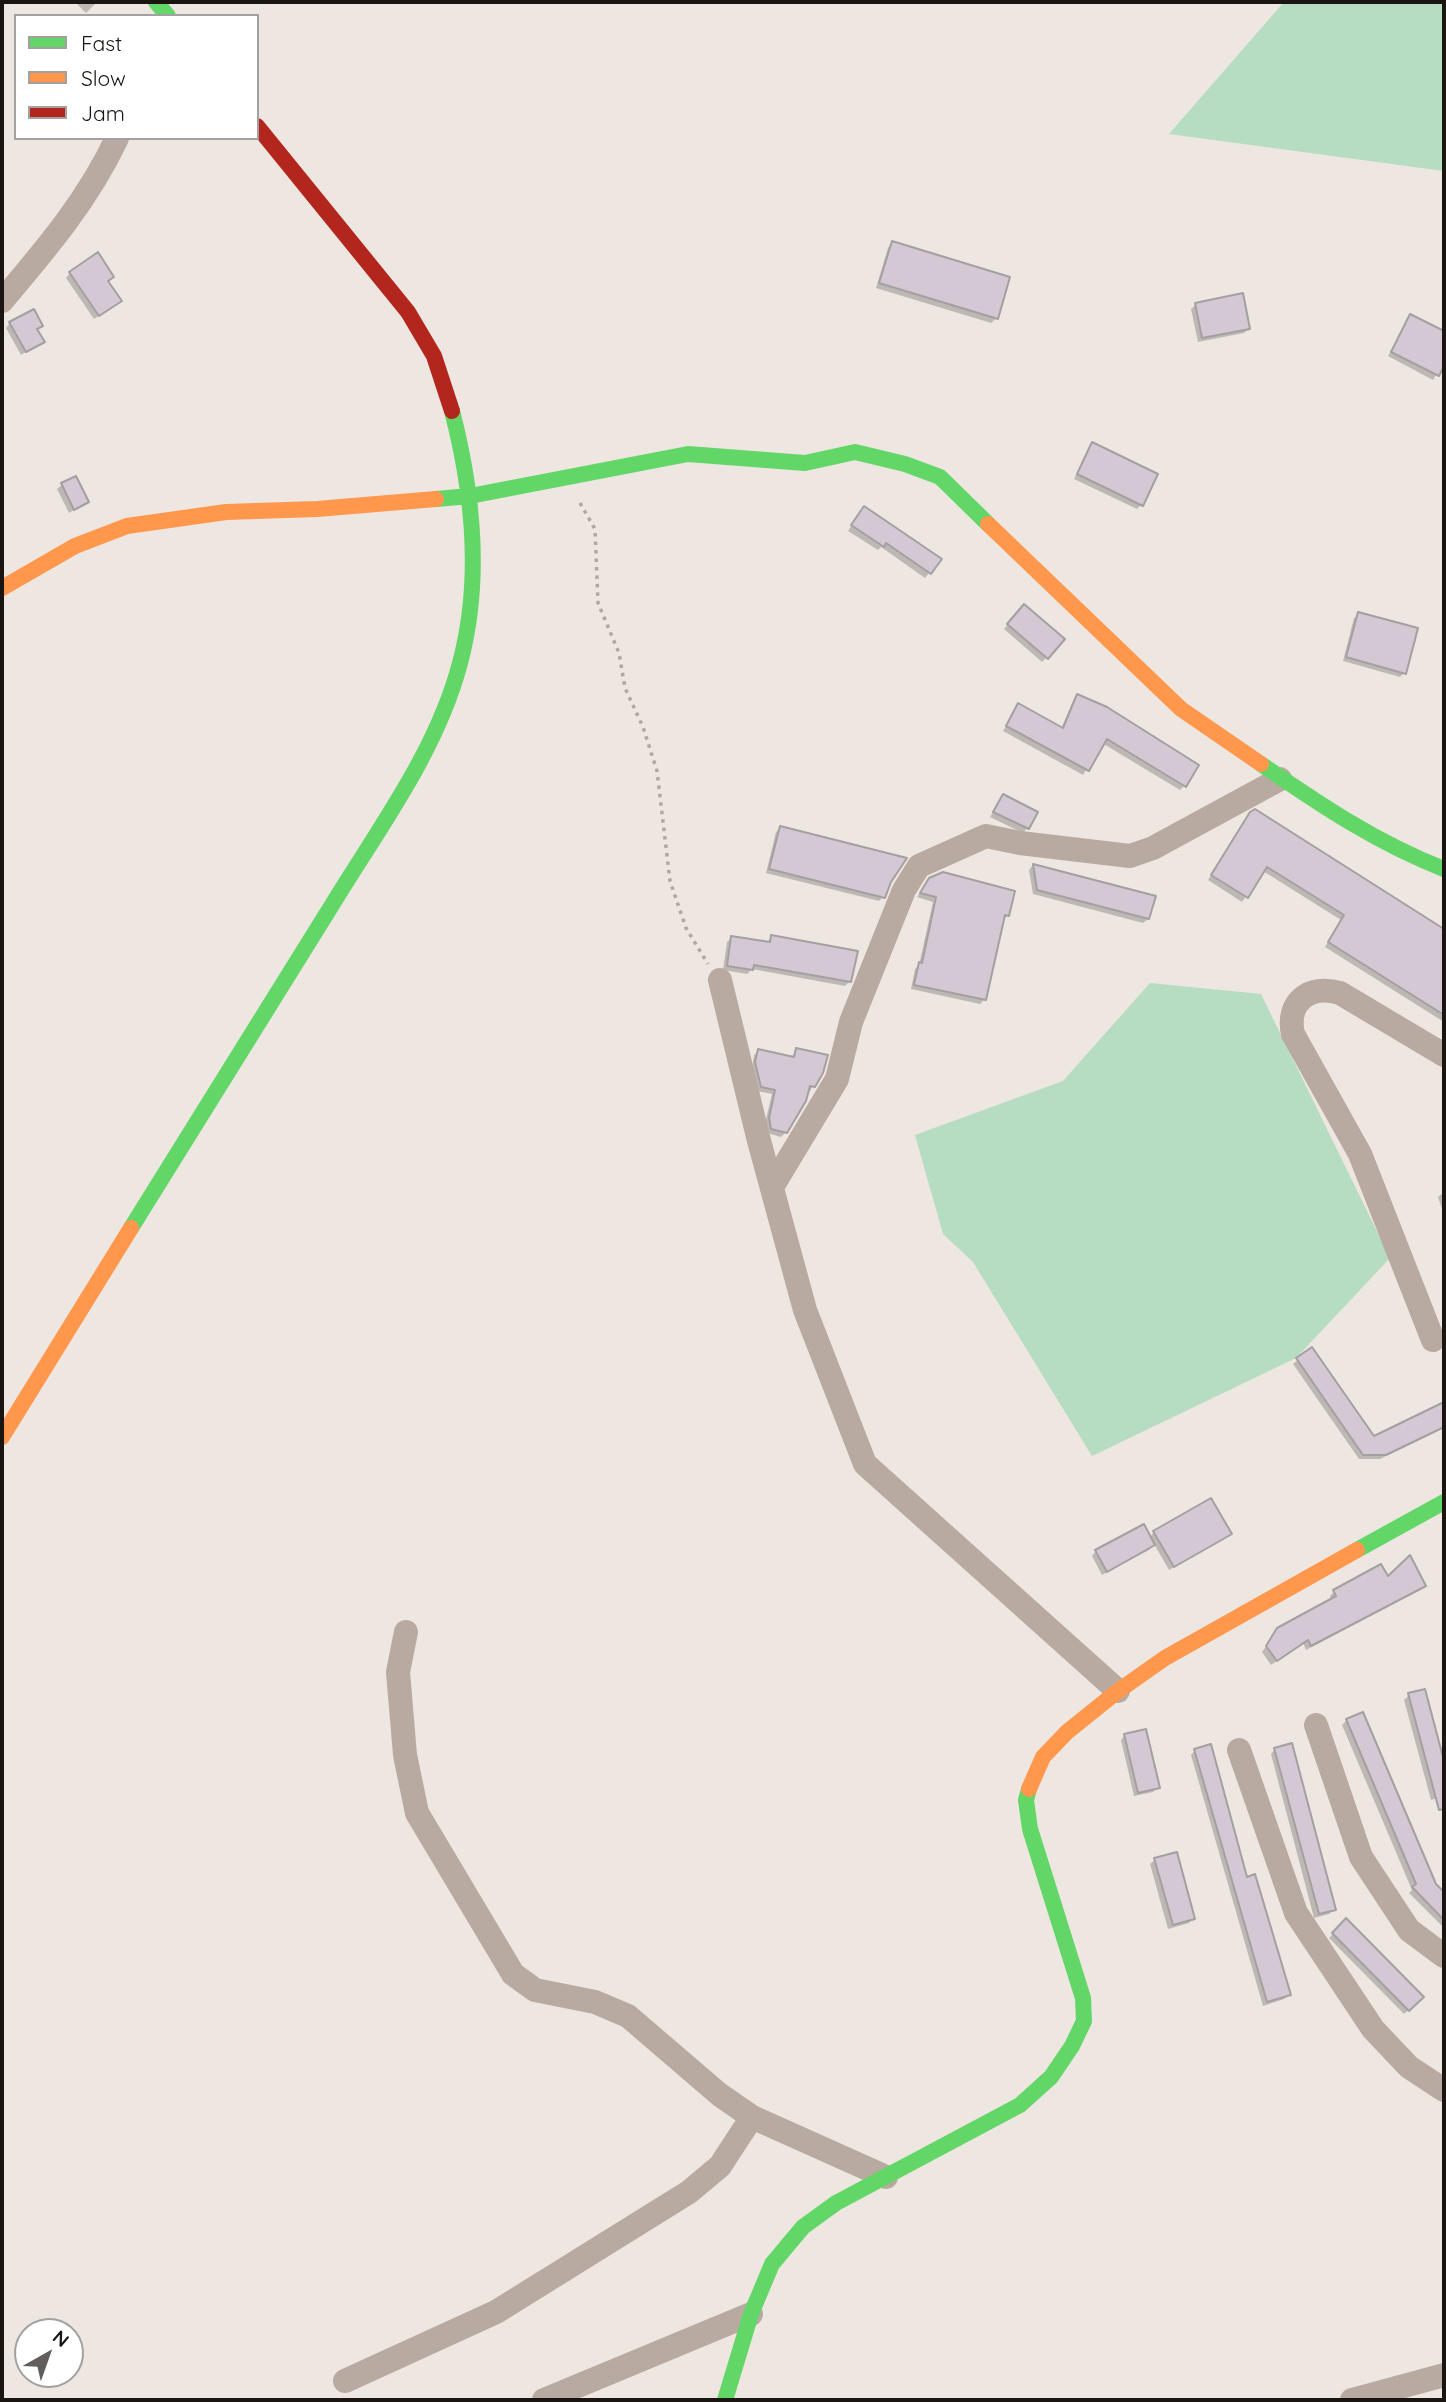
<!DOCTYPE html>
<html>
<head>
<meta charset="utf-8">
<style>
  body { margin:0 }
  #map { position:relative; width:1446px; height:2402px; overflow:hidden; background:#eee6e1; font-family:Quicksand,sans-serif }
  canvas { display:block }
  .frame { position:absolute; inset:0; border:4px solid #1a1511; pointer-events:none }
  .legend { position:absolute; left:14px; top:14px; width:245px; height:126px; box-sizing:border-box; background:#fff; border:2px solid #a3a1a0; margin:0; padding:9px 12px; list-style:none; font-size:21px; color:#1a1511 }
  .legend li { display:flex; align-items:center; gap:14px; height:35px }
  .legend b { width:35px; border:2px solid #a3a1a0 }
  .north { position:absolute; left:14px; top:2318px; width:70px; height:70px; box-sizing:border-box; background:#fff; border:2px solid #a3a1a0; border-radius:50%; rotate:40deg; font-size:19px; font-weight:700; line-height:28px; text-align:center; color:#1a1511 }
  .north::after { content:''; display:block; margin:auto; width:24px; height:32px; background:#645e5a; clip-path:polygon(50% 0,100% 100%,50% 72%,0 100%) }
</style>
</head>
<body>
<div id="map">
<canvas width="1446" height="2402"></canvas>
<div class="frame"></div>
<ul class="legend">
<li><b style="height:9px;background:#63d668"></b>Fast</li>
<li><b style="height:9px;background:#ff974d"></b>Slow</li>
<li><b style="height:9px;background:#b3261e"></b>Jam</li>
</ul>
<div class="north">N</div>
</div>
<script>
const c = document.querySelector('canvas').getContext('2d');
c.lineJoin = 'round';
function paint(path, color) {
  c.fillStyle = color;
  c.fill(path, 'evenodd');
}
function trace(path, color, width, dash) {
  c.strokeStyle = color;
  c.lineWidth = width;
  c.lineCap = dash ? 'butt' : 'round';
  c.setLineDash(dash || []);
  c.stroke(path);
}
const green = new Path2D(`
  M1284 2H1444V171L1169 134Z
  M1150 983 1261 994 1390 1258 1296 1358 1092 1456 973 1262 943 1234 915 1135 1063 1081Z`);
const shadow = new Path2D(`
  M75 2H97L86 13Z
  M892 243 996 318 991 323 876 288 888 248Z
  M70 273 107 282 115 305 94 319 66 278Z
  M1196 305 1249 328 1244 333 1198 342 1191 309Z
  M1411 316 1444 333V362L1433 380 1388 356Z
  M10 323 36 330 42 342 21 355 6 328Z
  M1092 444 1141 505 1137 509 1074 479 1088 449Z
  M62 485 87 502 69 513 57 489Z
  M859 513 939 559 929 573 925 578 881 547 878 550 848 531Z
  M1019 611 1047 657 1042 662 1004 629Z
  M1359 614 1404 673 1400 677 1343 661 1354 618Z
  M1078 696 1185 785 1180 790 1102 743 1083 775 1003 731 1019 705 1061 729 1073 701Z
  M1003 796 1027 828 1023 833 990 817Z
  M1255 812 1444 931V1022L1325 947 1341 920 1263 871 1242 902 1208 880 1246 819Z
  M781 828 883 897 879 901 766 873 776 832Z
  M1033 865 1148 919 1143 923 1033 894 1029 870Z
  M930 879 1013 892 1007 916 1002 921 985 999 980 1004 911 989 915 969 919 965 933 902 917 897Z
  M772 937 849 982 845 986 752 969 747 974 723 970 727 942 732 938 766 943Z
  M797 1050 813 1086 786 1132 781 1137 767 1133 765 1123 772 1094 757 1091 752 1068 754 1055 759 1051 791 1058Z
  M1444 1192V1215L1438 1197Z
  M1298 1360 1373 1439 1444 1404V1428L1380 1459H1359L1293 1364Z
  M1154 1532 1230 1534 1169 1570 1154 1544 1149 1550 1102 1575 1092 1556 1096 1551 1149 1538Z
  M1424 1585 1419 1590 1306 1650 1303 1643 1271 1665 1262 1652 1278 1629 1332 1600 1330 1596 1334 1592Z
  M1424 1691 1444 1768V1796L1431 1800 1404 1700 1409 1695Z
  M1347 1720 1436 1886 1444 1895V1928L1409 1893 1412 1890 1342 1725Z
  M1125 1735 1158 1787 1153 1792 1134 1796 1121 1740Z
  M1275 1749 1334 1909 1329 1914 1314 1918 1271 1754Z
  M1195 1750 1289 1995 1284 1999 1263 2006 1191 1755Z
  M1155 1860 1193 1919 1189 1923 1168 1929 1150 1864Z
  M1346 1921 1422 1997 1404 2014 1329 1938Z`);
const building = new Path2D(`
  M892 241 1010 277 998 319 879 283Z
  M98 252 114 277 108 281 122 301 99 316 69 272Z
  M1243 293 1250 329 1202 338 1195 303Z
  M34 309 43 326 37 329 45 342 26 352 9 322Z
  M1410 314 1444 331V366L1439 376 1391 352Z
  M1092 442 1158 474 1143 506 1077 474Z
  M76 476 89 502 74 510 61 483Z
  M864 506 942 559 931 574 886 543 884 547 851 525Z
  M1024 604 1065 639 1048 659 1007 624Z
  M1358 612 1418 628 1406 674 1346 657Z
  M1077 694 1107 707 1199 765 1186 787 1107 739 1089 771 1006 726 1018 703 1063 728Z
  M1003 794 1038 812 1029 829 993 812Z
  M1255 809 1444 929V1015L1328 942 1344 915 1267 867 1248 898 1211 875 1250 812Z
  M780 826 907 858 891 882 885 898 769 869Z
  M1033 864 1156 896 1149 919 1037 890Z
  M943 872 1015 891 1009 916 1005 915 986 1000 914 985 919 962 922 963 936 897 920 893 929 878Z
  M771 935 858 951 851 982 754 965 753 970 727 966 731 936 770 942Z
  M796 1048 828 1055 823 1073 815 1087 810 1086 806 1101 787 1133 771 1129 769 1118 775 1090 761 1087 755 1062 758 1049 794 1057Z
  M1312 1347 1374 1436 1444 1402V1427L1386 1455H1363L1296 1358Z
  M1211 1498 1232 1534 1174 1567 1153 1531Z
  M1144 1524 1155 1545 1107 1572 1095 1550Z
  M1410 1555 1426 1586 1311 1646 1308 1640 1277 1661 1266 1646 1277 1628 1336 1596 1333 1590 1381 1564 1388 1576Z
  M1425 1689 1444 1761V1809L1439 1810 1408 1693Z
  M1363 1712 1436 1884 1444 1892V1920L1412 1887 1416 1884 1346 1719Z
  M1146 1729 1160 1788 1138 1793 1124 1734Z
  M1292 1743 1336 1910 1319 1914 1274 1748Z
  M1211 1744 1247 1877 1255 1874 1291 1995 1267 2002 1194 1749Z
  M1177 1852 1195 1919 1173 1925 1154 1858Z
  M1346 1918 1424 1997 1409 2011 1332 1933Z`);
const path = new Path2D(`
  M580 503 595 529 598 603 619 653 625 688 643 727 657 771 670 881 686 928 708 964`);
const street = new Path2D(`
  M2 301C46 249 88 200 117 138
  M720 980 758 1137 805 1310 865 1464 1118 1691
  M772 1187 837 1079 851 1022 904 890 919 866 986 836 1020 843 1130 856 1153 848 1280 779
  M1433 1340 1360 1154 1293 1034C1286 1002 1309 984 1340 993L1444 1055
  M406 1632 398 1672 405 1755 417 1813 513 1974 535 1990 595 2002 628 2016 720 2095 752 2117 886 2177
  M1316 1725 1361 1857 1409 1930 1444 1956
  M1239 1750 1296 1913 1373 2029 1409 2067 1444 2090
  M345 2381 496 2312 689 2192 720 2166 752 2117
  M544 2400 751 2314
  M1352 2400 1444 2375`);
const fast = new Path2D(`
  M156 2 168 16
  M436 499 470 496 688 454 805 463 855 452 905 464 940 477 988 524
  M1261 764C1319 804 1377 843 1444 869
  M131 1228C198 1121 265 1013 332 905 379 828 437 751 460 663 482 581 473 492 452 411
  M1357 1550 1444 1502
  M725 2400 751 2314 772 2264 803 2227 836 2203 1020 2105 1051 2077 1072 2046 1084 2021 1083 1998 1030 1829 1026 1800 1029 1789`);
const slow = new Path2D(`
  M988 524 1181 709 1261 764
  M2 588 75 546 127 526 226 512 317 509 436 499
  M2 1437 131 1228
  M1029 1789 1043 1757 1067 1732 1118 1691 1165 1658 1357 1550`);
const jam = new Path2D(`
  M257 126 408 312 434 356 452 411`);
paint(green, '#b6dcc1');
paint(shadow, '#0003');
paint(building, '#d5c8d5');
trace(building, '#a49fa0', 2);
trace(path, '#b2a7a0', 3.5, [3.5, 5]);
trace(street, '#b8aaa1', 24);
trace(fast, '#63d668', 16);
trace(slow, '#ff974d', 16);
trace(jam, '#b3261e', 16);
</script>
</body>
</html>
